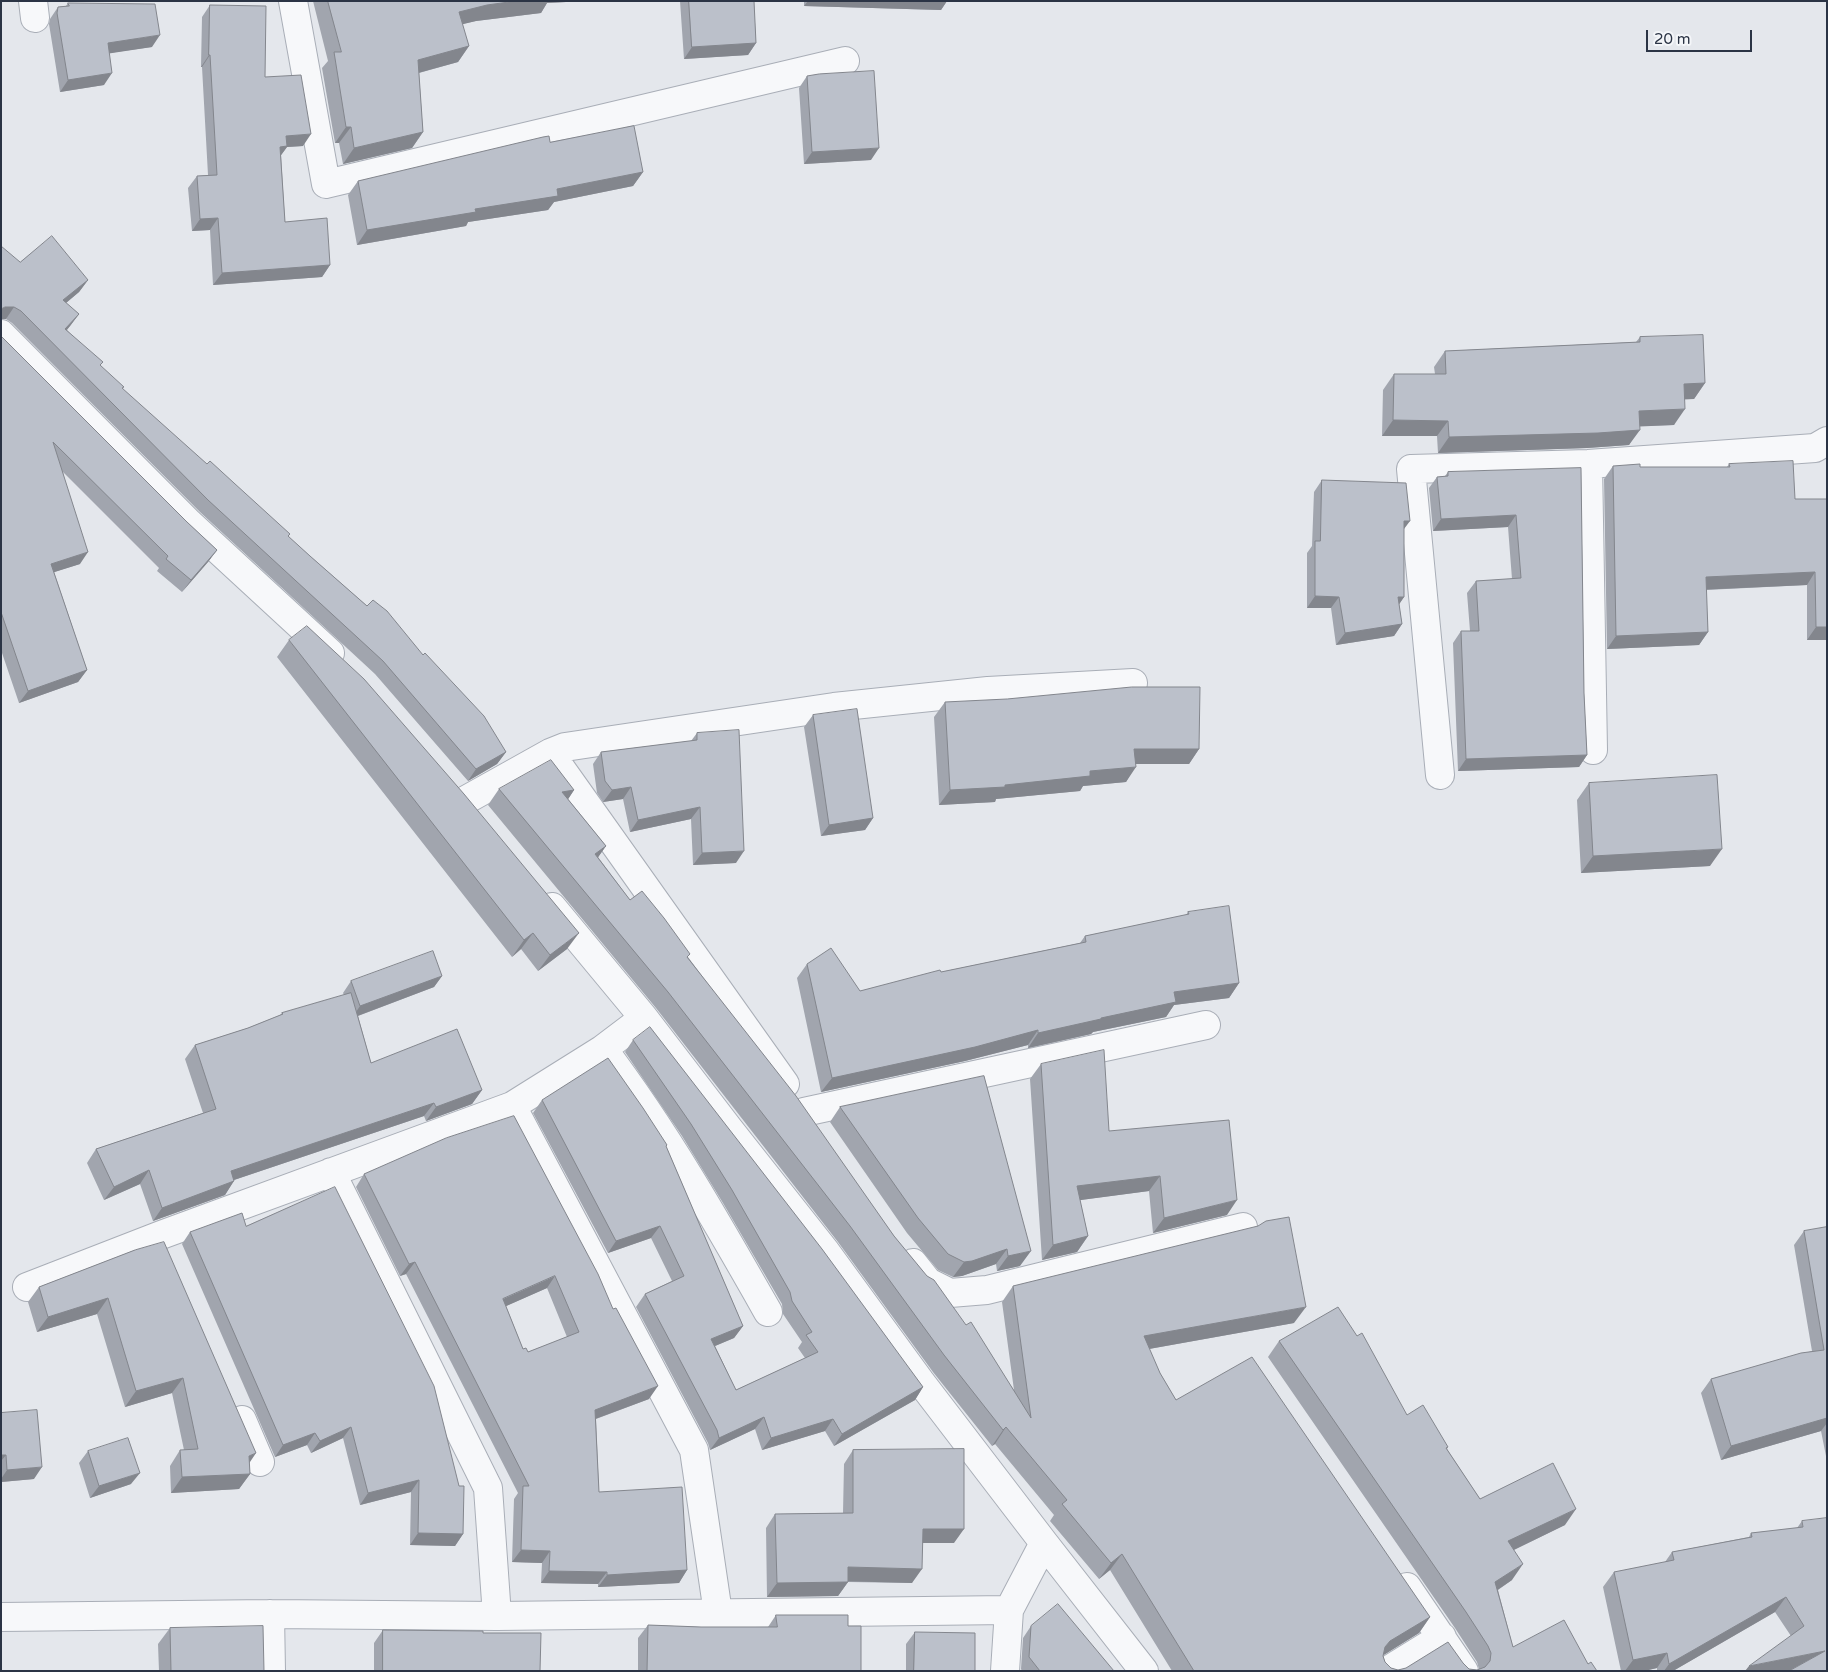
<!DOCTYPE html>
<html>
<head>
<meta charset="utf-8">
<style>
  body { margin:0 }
  #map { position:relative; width:1828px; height:1672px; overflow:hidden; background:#e4e7ec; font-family:"Varela Round",sans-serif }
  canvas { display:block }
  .frame { position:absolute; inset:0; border:2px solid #2b3445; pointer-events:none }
  .scale { position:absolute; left:1646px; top:30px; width:106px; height:22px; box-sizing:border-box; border:2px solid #2b3445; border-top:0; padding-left:6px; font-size:15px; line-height:18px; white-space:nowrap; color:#2b3445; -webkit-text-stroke:4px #f4f6f9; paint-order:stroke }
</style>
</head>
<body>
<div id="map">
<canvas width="1828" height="1672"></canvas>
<div class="frame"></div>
<div class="scale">20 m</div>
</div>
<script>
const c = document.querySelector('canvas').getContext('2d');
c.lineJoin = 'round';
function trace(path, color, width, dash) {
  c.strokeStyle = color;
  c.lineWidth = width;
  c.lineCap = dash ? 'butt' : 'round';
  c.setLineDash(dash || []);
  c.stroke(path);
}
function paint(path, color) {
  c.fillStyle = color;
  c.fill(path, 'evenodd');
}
const minor = new Path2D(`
  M33 1 35 18
  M293 1 326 184 845 61
  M1 334 189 523 330 653
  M1588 464 1593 750
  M550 753 785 1084
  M1440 775 1411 469 1588 464 1815 448 1827 441
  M464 801 550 753 565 747 834 707 988 691 1133 683
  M552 907 644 1018 729 1129 826 1252 920 1381 1044 1543 1144 1671
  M644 1018 603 1049C665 1131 717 1222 768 1312
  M512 1106 694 1450 718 1613
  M804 1112 1206 1025
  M331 1172 488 1488 497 1616
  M913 1263 928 1282 950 1293 987 1290 1243 1227
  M27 1287 161 1235 512 1106 603 1049
  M242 1420 260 1462
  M1407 1587 1464 1671
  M270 1614 271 1671
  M1 1617 270 1614 497 1616 1009 1610
  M1005 1671 1009 1610 1044 1543
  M1387 1671 1442 1637`);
const wall = new Path2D(`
  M313 1H585L547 3 541 13 476 21 462 24 469 46 458 62 419 73 423 132 412 148 343 164 339 143H335L322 68 328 61Z
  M680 1H754L756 43 748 55 684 59Z
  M804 1H947L941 10 804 6Z
  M68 3 152 47 109 53 104 85 60 92 49 24 50 19 58 7 66 6Z
  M210 5 265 77 303 146 287 147 281 155 285 222 330 265 322 277 213 285 210 230 192 231 188 188 197 176 208 175 202 67H201L202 17Z
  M807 76 871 160 804 164 799 88Z
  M550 142 643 172 633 186 554 202 548 210 468 222 466 226 357 245 348 195 358 181Z
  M20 262 88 280 79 292 66 303 79 314 67 330 122 389 310 556 423 655 506 752 497 764 468 781 375 674 200 512 12 323 6 319Z
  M1 336 187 522 217 550 208 562 182 592 157 571 159 568 63 472 80 564 54 572 87 670 78 682 19 703 1 650Z
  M1640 337 1705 383 1694 399H1685L1674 425 1640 426 1629 445 1587 448 1438 453 1437 436H1382L1383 390 1394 374H1435L1434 367 1445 351 1636 342Z
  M1729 464 1795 499H1827V640H1807V585L1706 590 1708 632 1699 645 1607 649 1604 479 1613 466 1640 467H1727Z
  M1581 468 1584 693 1587 755 1579 767 1458 771 1453 643 1461 631H1470L1467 593 1476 581 1512 579 1508 527 1433 531 1429 488 1437 477 1445 476 1448 472Z
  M1322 480 1404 528V597L1399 604 1402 624 1394 636 1336 645 1331 608H1307V553L1312 546 1314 492Z
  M289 640 567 949 538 971 521 949 512 957 277 657Z
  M945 702 1199 749 1189 764H1136L1126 782 1083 786 1080 791 996 799 995 802 939 805 934 717Z
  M813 715 873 818 865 830 821 836 804 727Z
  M697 733 736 863 693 865 691 819 630 832 623 799 603 802 597 793 593 764 601 752 691 741Z
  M1589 783 1710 866 1581 873 1577 800Z
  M499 789 574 790 568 799 606 846 598 857 630 900 688 957 894 1236 966 1325 1014 1390 1002 1302 1013 1286 1294 1323 1149 1349 1160 1373 1176 1400 1430 1617 1419 1633 1383 1655 1385 1662 1391 1668 1398 1670 1463 1663 1469 1669 1477 1670 1479 1669 1477 1662 1455 1628 1268 1357 1279 1341 1407 1415 1448 1447 1447 1449 1480 1499 1565 1525 1514 1550 1512 1580 1498 1590 1513 1647 1588 1664 1597 1671H1172L1110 1570 1099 1579 1050 1521 1054 1515 995 1444 992 1446 933 1372 838 1242 656 1008 488 805Z
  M1188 912 1239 983 1229 998 1174 1005 1166 1017 1093 1032 1091 1034 1028 1048V1045L965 1061 821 1092 797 978 807 964 860 991 941 972 1080 943 1085 936 1186 915Z
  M442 976 434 987 358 1016 371 1063 482 1090 472 1104 426 1121 424 1116 234 1180 225 1195 153 1221 140 1184 104 1200 87 1163 96 1149 203 1113 185 1059 195 1045 248 1028 280 1015 282 1013 344 995 343 993 351 981Z
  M633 1040 923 1387 915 1400 834 1446 825 1431 762 1450 755 1429 710 1450 708 1443 636 1307 645 1294 672 1281 651 1238 608 1253 533 1113 542 1100 667 1145 666 1146 743 1326 734 1338 715 1346 736 1390 805 1358 798 1348 802 1342 783 1314 782 1304 723 1203 682 1136 625 1052Z
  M1041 1064 1109 1131 1227 1215 1153 1233 1149 1191 1080 1200 1088 1236 1077 1252 1042 1260 1030 1079Z
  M984 1076 1020 1266 997 1271 996 1264 962 1276 953 1277 938 1270 907 1233 830 1122 840 1107Z
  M514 1116 649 1399 596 1419 599 1492 687 1570 679 1583 598 1587V1584L541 1583 542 1563 512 1562 514 1499 518 1493 406 1274 400 1276 356 1187 364 1174ZM547 1288 567 1337 528 1352 523 1349 506 1306Z
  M246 1226 463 1534 455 1546 410 1545 411 1492 360 1505 343 1438 311 1453 307 1445 275 1457 182 1244 190 1232Z
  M1827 1227V1461L1821 1431 1721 1460 1701 1393 1711 1379 1812 1351 1794 1245 1804 1231Z
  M135 1250 249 1463 250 1474 239 1489 171 1493 170 1466 180 1450H184L172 1393 125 1407 97 1314 37 1332 28 1302 39 1287Z
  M1 1413 34 1479 1 1482Z
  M853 1450 954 1543H923L912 1583 848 1582 838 1596 767 1597 766 1528 775 1514 843 1513 844 1464Z
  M88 1451 131 1484 90 1498 79 1463Z
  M1802 1521 1827 1671 1791 1636 1775 1612 1673 1671H1657V1668L1644 1671H1621L1603 1587 1614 1572 1665 1562 1672 1552 1749 1537 1751 1533 1797 1528Z
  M776 1615 848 1626 861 1671H638V1638L648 1625 701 1627H768Z
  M1031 1626 1114 1671H1022L1021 1669 1023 1638Z
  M170 1628 264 1671H159L158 1644Z
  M383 1630 483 1633 540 1671H374V1643Z
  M915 1632 975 1671H906V1644Z`);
const shadedWall = new Path2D(`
  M516 1H585L547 3 541 13 476 21 447 28 459 12 487 5Z
  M808 1H947L941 10 804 6Z
  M160 35 152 47 99 55 108 43Z
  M756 43 748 55 684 59 692 47Z
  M469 46 458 62 407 76 418 60Z
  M209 55H210L202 67H201Z
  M112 73 104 85 60 92 68 80Z
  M346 127H351L339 143H335Z
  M423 132 412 148 343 164 354 148Z
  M311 134 303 146 287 147 279 158 272 159 286 136Z
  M879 148 871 160 804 164 812 152Z
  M643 172 633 186 554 202 548 210 468 222 466 226 357 245 367 230 475 209 557 189Z
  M218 218 210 230 192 231 200 219Z
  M330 265 322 277 213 285 222 273Z
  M88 280 79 292 54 313 63 300Z
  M5 307H14L6 319H1V309Z
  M79 314 70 326 57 341 65 329Z
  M1705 383 1694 399 1673 400 1684 384Z
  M1685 409 1674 425 1628 427 1639 411Z
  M1393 420 1448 421 1437 436H1382Z
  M1640 430 1629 445 1587 448 1438 453 1449 437Z
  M1516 515 1508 527 1433 531 1441 519Z
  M1404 521H1410L1401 533Z
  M217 550 208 562 182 592 191 580Z
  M88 552 80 564 42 576 51 564Z
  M1815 572 1807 585 1697 590 1706 577Z
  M1315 596 1339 597 1331 608H1307Z
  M1398 597H1404L1396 609Z
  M1402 624 1394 636 1336 645 1345 633Z
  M1816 627H1827V640H1807Z
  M1708 632 1699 645 1607 649 1616 636Z
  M87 670 78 682 19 703 28 691Z
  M1134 749H1199L1189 764H1124Z
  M506 752 497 764 468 781 476 769Z
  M1587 755 1579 767 1458 771 1466 759Z
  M1136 767 1126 782 1083 786 1080 791 996 799 995 802 939 805 950 790 1005 785 1090 771Z
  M631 787 623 799 603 802 612 790Z
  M574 790 563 807 562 792Z
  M700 807 691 819 630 832 638 820Z
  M873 818 865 830 821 836 829 825Z
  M606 846 594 863 595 854Z
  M1722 849 1710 866 1581 873 1593 856Z
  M744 851 736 863 693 865 702 853Z
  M533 933 521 949 512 957 524 940Z
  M579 933 567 949 538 971 550 955Z
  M442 976 434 987 352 1018 360 1006Z
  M1239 983 1229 998 1174 1005 1166 1017 1093 1032 1091 1034 1028 1048 1038 1033 1101 1018 1174 992Z
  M1038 1030 1028 1045 965 1061 821 1092 832 1078Z
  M482 1090 472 1104 426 1121 436 1107Z
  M434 1103 424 1116 222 1184 231 1171Z
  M149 1170 140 1184 104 1200 114 1187Z
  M1160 1176 1149 1191 1066 1202 1077 1186Z
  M234 1181 225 1195 153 1221 162 1208Z
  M1237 1200 1227 1215 1153 1233 1164 1218Z
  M660 1226 651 1238 608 1253 616 1241Z
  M1088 1236 1077 1252 1042 1260 1053 1245Z
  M1007 1249 996 1264 962 1276 953 1277 964 1262Z
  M1031 1251 1020 1266 997 1271 1008 1256Z
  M415 1262 406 1274 400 1276 409 1264Z
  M555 1276 547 1288 495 1311 503 1299Z
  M108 1298 97 1314 37 1332 48 1317Z
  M1306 1307 1294 1323 1132 1352 1144 1336Z
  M743 1326 734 1338 703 1351 711 1339Z
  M183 1378 172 1393 125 1407 136 1391Z
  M658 1386 649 1399 587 1422 595 1410Z
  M923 1387 915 1400 834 1446 842 1434Z
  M764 1417 755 1429 710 1450 719 1438Z
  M1827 1418V1423L1821 1431 1721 1460 1731 1446Z
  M833 1419 825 1431 762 1450 771 1438Z
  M351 1427 343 1438 311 1453 320 1441Z
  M1006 1427 995 1444 992 1446 1003 1430Z
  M315 1433 307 1445 275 1457 283 1445Z
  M256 1453 246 1468 249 1456Z
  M1 1455H6L1 1461Z
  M42 1467 34 1479 1 1482V1479L7 1470Z
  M140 1473 131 1484 90 1498 99 1486Z
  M250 1474 239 1489 171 1493 182 1477Z
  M419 1480 411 1492 360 1505 368 1493Z
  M1576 1509 1565 1525 1497 1558 1508 1541Z
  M923 1529H964L954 1543H913Z
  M418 1533 463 1534 455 1546 410 1545Z
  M521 1550 550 1551 542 1563 512 1562Z
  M1122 1554 1110 1570 1099 1579 1111 1563Z
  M1523 1564 1512 1580 1484 1599 1495 1582Z
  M848 1567 922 1569 912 1583 838 1581Z
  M687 1570 679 1583 598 1587 607 1575Z
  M549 1571 607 1572 598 1584 541 1583Z
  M848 1582 838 1596 767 1597 777 1583Z
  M1786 1597 1775 1612 1673 1671H1664L1669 1664Z
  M1430 1617 1419 1633 1379 1658 1385 1647 1390 1641Z
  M1825 1651 1789 1671H1745L1749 1666Z
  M1667 1653 1657 1668 1644 1671H1625L1633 1660Z`);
const building = new Path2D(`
  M328 1H516L487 5 459 12 469 46 418 60 423 132 354 148 351 127H346L334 52H341Z
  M689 1H754L756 43 692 47Z
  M68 3 155 4 160 35 108 43 112 73 68 80 57 13 58 7 69 6Z
  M210 5 266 6 265 77 301 75 311 134 286 136 287 146 280 147 285 222 327 218 330 265 222 273 218 218 200 219 197 176 217 175 210 55H209Z
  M874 71 879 148 812 152 807 76 819 74Z
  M634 126 643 172 557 189 558 196 475 209 476 212 367 230 358 181 543 137 549 136 550 142Z
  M52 236 88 280 63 300 79 314 65 329 103 362 100 365 124 387 122 388 207 464 210 461 234 483 290 534 288 536 310 556 367 606 373 600 387 611 423 655 425 653 484 716 506 752 476 769 383 661 208 500 21 311 14 307H5L1 309V246L20 262Z
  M1703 335 1705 383 1684 384 1685 409 1639 411 1640 430 1598 433 1449 437 1448 421 1393 420 1394 374H1446L1445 351 1640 342V337Z
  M1 336 187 522 217 550 191 580 166 559 168 556 53 442 88 552 51 564 87 670 28 691 1 612Z
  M1793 461 1795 499H1827V627H1816L1815 572 1706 577 1708 632 1616 636 1613 466 1640 464V467H1730L1729 464Z
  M1581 468 1584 693 1587 755 1466 759 1461 631H1479L1476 581 1521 578 1516 515 1441 519 1437 477 1448 476V472Z
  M1322 480 1406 483 1410 521H1404V597H1398L1402 624 1345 633 1339 597 1315 596V541H1320Z
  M307 626 364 679 464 794 579 933 550 955 533 933 524 940 289 640Z
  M1132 687H1200L1199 749H1134L1136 767 1090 771V776L1005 785V787L950 790 945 702 1007 699Z
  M857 709 873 818 829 825 813 715Z
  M739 730 744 851 702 853 700 807 638 820 631 787 612 790 605 781 601 752 697 740V733Z
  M551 760 574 790 562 792 606 846 595 854 630 900 642 891 664 918 690 954 687 957 796 1096 894 1236 927 1276 934 1280 966 1325 971 1322 1031 1418 1013 1286 1258 1226 1266 1221 1289 1217 1306 1307 1144 1336 1160 1373 1176 1400 1252 1357 1430 1617 1390 1641 1385 1647 1383 1656 1385 1662 1391 1668 1398 1670 1406 1668 1448 1642 1463 1663 1469 1669 1477 1670 1485 1667 1490 1661 1491 1653 1488 1646 1466 1612 1279 1341 1338 1307 1357 1336 1362 1333 1407 1415 1423 1405 1448 1447 1446 1448 1480 1499 1553 1463 1576 1509 1508 1541 1523 1564 1495 1582 1513 1647 1564 1620 1588 1664 1591 1662 1597 1671H1194L1122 1554 1111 1563 1062 1504 1067 1500 1006 1427 1003 1430 944 1355 850 1226 668 992 499 789Z
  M1717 775 1722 849 1593 856 1589 783Z
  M1229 906 1239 983 1174 992 1176 1002 1101 1018V1019L1038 1033V1030L975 1047 832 1078 807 964 831 948 860 991 940 970 941 972 1086 942 1085 936 1189 914 1188 912Z
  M433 951 442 976 360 1006 351 981Z
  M351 993 371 1063 457 1029 482 1090 436 1107 434 1103 231 1171 234 1181 162 1208 149 1170 114 1187 96 1149 216 1109 195 1045 248 1028 283 1014 282 1013Z
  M650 1027 822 1249 923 1387 842 1434 833 1419 771 1438 764 1417 719 1438 717 1430 645 1294 684 1276 660 1226 616 1241 542 1100 608 1058 643 1108 667 1145 666 1146 743 1326 711 1339 736 1390 818 1352 806 1335 812 1332 792 1301 790 1292 732 1190 691 1124 633 1040Z
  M1104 1050 1109 1131 1229 1120 1237 1200 1164 1218 1160 1176 1077 1186 1088 1236 1053 1245 1041 1064Z
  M984 1076 1031 1251 1008 1256 1007 1249 972 1261 964 1262 948 1254 918 1218 840 1107Z
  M514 1116 598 1274 613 1309 616 1308 658 1386 595 1410 599 1492 682 1487 687 1570 607 1575V1572L549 1571 550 1551 521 1550 523 1486H529L415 1262 409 1264 364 1174 446 1138ZM555 1276 579 1332 528 1352 526 1348 523 1349 503 1299Z
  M335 1187 434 1386 459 1486H464L463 1534 418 1533 419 1480 368 1493 351 1427 320 1441 315 1433 283 1445 190 1232 242 1213 246 1226Z
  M1827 1227V1418L1731 1446 1711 1379 1801 1353 1824 1350 1804 1231Z
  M164 1242 256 1453 249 1456 250 1474 182 1477 180 1450 198 1449 183 1378 136 1391 108 1298 48 1317 39 1287 135 1250Z
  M37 1410 42 1467 7 1470 6 1455H1V1413Z
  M128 1438 140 1473 99 1486 88 1451Z
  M964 1449V1529H923L922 1569 848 1567V1582L777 1583 775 1514 853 1513V1450Z
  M1827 1518V1671H1789L1825 1651 1749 1666 1804 1626 1786 1597 1669 1664 1667 1653 1633 1660 1614 1572 1674 1560 1672 1552 1752 1537 1751 1533 1803 1527 1802 1521Z
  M1058 1604 1114 1671H1040L1029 1657 1031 1626Z
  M776 1615H848V1626H861V1671H647L648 1625 701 1627H777Z
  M263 1626 264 1671H171L170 1628Z
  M383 1630 483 1631V1633H541L540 1671H383Z
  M915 1632 975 1633V1671H914Z`);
trace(minor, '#a9aeb7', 30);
trace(minor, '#f7f8fa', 28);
paint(wall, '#a1a5ae');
paint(shadedWall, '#83868d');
paint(building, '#bbc0ca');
trace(building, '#83868d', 1);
</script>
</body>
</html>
